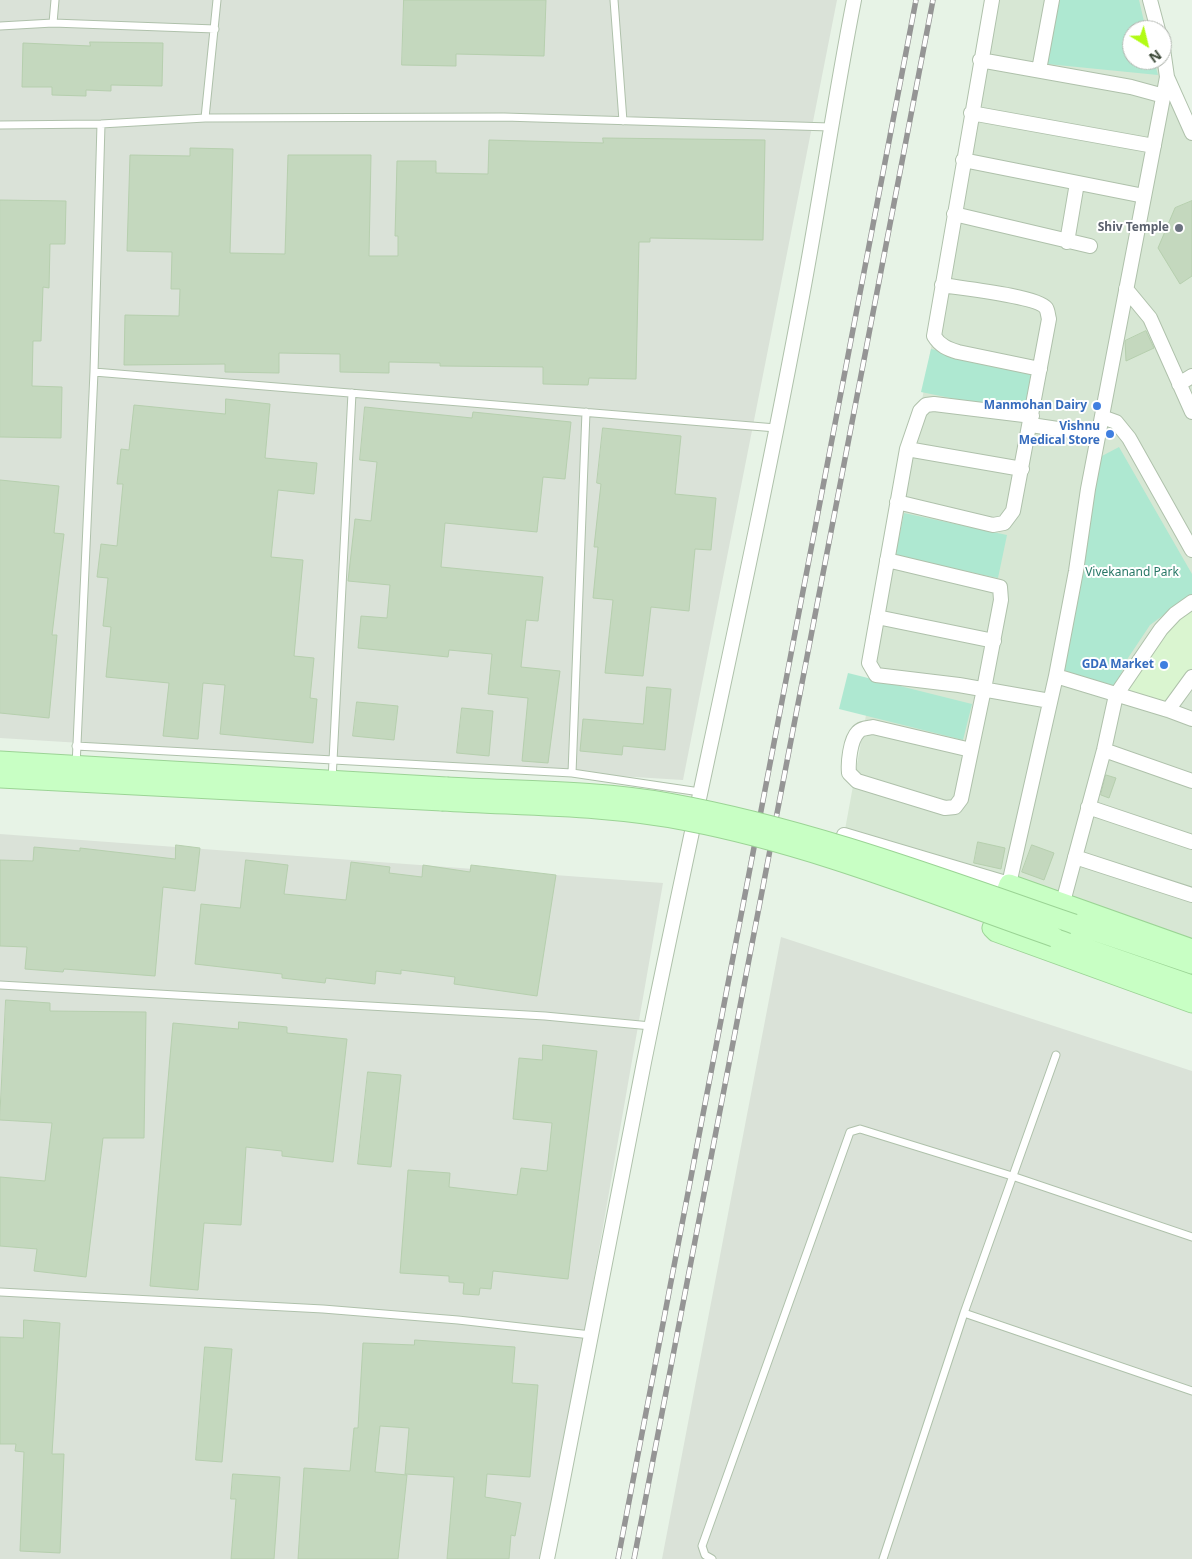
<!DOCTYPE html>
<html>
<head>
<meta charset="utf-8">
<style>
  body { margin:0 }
  #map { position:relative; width:1192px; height:1559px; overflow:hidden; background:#e7f3e6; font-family:"Noto Sans",sans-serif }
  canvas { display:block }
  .north { position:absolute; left:1122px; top:20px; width:50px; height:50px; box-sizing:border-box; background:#fff; border:1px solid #b0b5ae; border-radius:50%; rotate:144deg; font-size:14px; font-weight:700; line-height:20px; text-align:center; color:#394635 }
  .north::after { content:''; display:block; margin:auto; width:18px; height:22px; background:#b2fb14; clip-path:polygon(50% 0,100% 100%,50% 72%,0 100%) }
</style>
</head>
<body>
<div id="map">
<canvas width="1192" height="1559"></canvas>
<div class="north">N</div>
</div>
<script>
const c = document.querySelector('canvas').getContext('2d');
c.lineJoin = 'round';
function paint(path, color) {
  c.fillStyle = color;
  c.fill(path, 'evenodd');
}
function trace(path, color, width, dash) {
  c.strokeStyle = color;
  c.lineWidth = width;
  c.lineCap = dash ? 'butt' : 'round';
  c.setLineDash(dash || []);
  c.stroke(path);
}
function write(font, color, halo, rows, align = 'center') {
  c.font = font + ' "Noto Sans",sans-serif';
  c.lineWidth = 4;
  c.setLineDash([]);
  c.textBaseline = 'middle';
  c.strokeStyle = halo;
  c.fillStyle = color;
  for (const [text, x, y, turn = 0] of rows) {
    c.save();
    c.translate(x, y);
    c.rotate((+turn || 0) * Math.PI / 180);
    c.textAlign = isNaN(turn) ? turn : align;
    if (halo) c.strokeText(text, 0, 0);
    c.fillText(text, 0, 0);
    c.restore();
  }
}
const residential = new Path2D(`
  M991 0H1146L1155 30H1132V60H1162L1192 129V950L844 835 895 557Z`);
const commercial = new Path2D(`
  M1192 602V684L1168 710 1116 695 1144 653Z`);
const industrial = new Path2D(`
  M0 0H837L683 780 0 738Z
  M0 834 663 883 545 1559H0Z
  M781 937 1192 1071V1559H662Z`);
const green = new Path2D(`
  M1059 0H1139L1146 30H1132V60H1154L1158 75 1047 64Z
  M931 349 1033 370 1024 413 921 392Z
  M1119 447 1192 574V594L1150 625 1128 658 1115 687 1060 673 1100 457Z
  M904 513 1007 535 998 578 895 557Z
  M848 673 972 704 963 740 839 709Z`);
const building = new Path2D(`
  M404 0H546L544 56 456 54V66L402 65Z
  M90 42 163 43 162 86 111 85V91L86 90V96L52 95V87H22L23 43 90 46Z
  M603 138 765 140 763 240 650 238V242H639L636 379 589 378 588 385 543 384V367L440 366V363L389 362V373L340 372V354L279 353V373L225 372V364L124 365 125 315 179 316 180 289H171L172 252 127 251 130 155 190 156V148L233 149 230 253 285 254 288 155H371L369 256H398V236H395L397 161H436V173L488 174 489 140 603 143Z
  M0 200 66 201 65 244H50L49 288 43 287 41 341H33L32 386 62 387 61 438 0 437Z
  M1192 201V276L1180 284 1158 248 1175 208Z
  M1146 331 1154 348 1126 361 1125 341Z
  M226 399 270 404 265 458 317 463 314 494 278 490 271 557 303 560 294 656 314 658 310 698 317 699 313 743 220 734 225 685 203 683 198 739 163 736 169 683 106 677 111 627 103 626 108 578 97 577 101 544 117 546 123 484H117L121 449 129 450 134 405 225 414Z
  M365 407 472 418 473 412 571 422 565 479 543 477 537 532 445 523 441 567 543 577 538 621 526 620 521 667 560 671 548 763 522 761 528 698 488 694 492 654 449 650 448 657 358 648 361 616 387 618 390 585 348 581 355 519 371 521 377 462 360 460Z
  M603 428 681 436 675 494 716 498 711 550 695 549 689 611 651 607 643 676 605 673 613 600 593 598 598 547H594L601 484 597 483Z
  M0 480 59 486 54 533 64 534 52 635H57L49 718 0 713Z
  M647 687 671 689 665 750 623 746 622 755 580 751 583 719 643 724Z
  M357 702 398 706 394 740 353 736Z
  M462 708 493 711 489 756 457 753Z
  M1106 775 1116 778 1109 798 1101 795Z
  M978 842 1005 848 1001 869 974 863Z
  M176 845 200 848 195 891 163 887 155 976 64 969 63 972 25 969 27 947 0 946V860L33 861 34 847 80 851V848L175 859Z
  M1032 845 1054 853 1044 880 1022 872Z
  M246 860 288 865 284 894 346 900 351 862 390 867 389 873 422 877 423 865 470 872 471 865 556 875 537 996 454 984 455 977 401 970V974L376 971 375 984 326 978 325 983 282 978V974L195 964 201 904 240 908Z
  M6 1000 50 1003V1011L146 1012 144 1138H103L86 1277 34 1271 37 1249 0 1246V1177L45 1181 52 1123 0 1120Z
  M239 1022 287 1027V1033L347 1039 333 1162 282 1156V1151L246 1147 241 1225 204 1223 198 1290 150 1286 173 1023 238 1029Z
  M543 1045 597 1051 568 1279 493 1271 491 1289 480 1288 479 1295 463 1294 464 1283 449 1282V1276L400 1273 408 1170 450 1173 449 1187 517 1195 521 1168 547 1171 552 1123 513 1119 519 1058 542 1060Z
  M368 1072 401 1075 391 1167 358 1164Z
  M24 1320 60 1323 52 1454H64L60 1553 20 1551 24 1452 15 1451 16 1444H0V1337L23 1338Z
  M415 1340 515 1347 512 1383 538 1385 530 1477 487 1474 485 1497 521 1503 515 1536 511 1535 509 1559H447L454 1477 405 1474 409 1428 380 1426 375 1472 407 1475 398 1559H298L304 1468 350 1471 354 1428H358L363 1343 414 1345Z
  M205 1347 232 1349 222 1462 196 1460Z
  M233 1474 280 1477 274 1559H231L236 1499H231Z`);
const lane = new Path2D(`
  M614 0 623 121
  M53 23 55 0
  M0 26 53 23 215 29
  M205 118 217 0
  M0 125 101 124 205 118 504 117 830 127
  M94 372 776 428
  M586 412 572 773 700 792
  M76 746 572 773
  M76 766 94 372 101 124
  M332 780 352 393
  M0 985 545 1016 651 1026
  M0 1292 323 1309 458 1320 591 1335
  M964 1313 1192 1391
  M712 1559 705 1555 702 1546 850 1132 860 1129 1012 1176 1192 1237
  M883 1559 964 1313 1056 1055`);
const street = new Path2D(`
  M992 0 934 336C940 346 948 349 958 352L1040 369
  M1150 0 1158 30
  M980 60 1131 87 1164 96
  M1039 70 1052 0
  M1167 77 1192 133
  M971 113 1154 146
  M963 160 1144 196
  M954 214 1090 246
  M1067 242 1077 183
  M1126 289 1150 318 1192 412
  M1179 384 1192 376
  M1032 416 934 404 926 405 920 411 907 449 869 663 876 675 959 685 1050 701
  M1102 417 1116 422 1129 438 1192 550
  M1031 425 1098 435
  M907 449 1022 469
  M897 502 993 525 1004 523 1013 511 1049 319C1048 316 1048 311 1046 308 1037 296 959 288 942 285
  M887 560 1000 587 1001 600 984 689 961 799 955 807 945 808 857 781 849 773C848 763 850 740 858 732 861 728 868 728 873 727L971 750
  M877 617 994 641
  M1056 676 1168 710 1192 719
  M1168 710 1192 677
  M1104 750 1192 781
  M1088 807 1192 842
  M844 835 1009 884 1056 676 1076 571 1088 489 1167 77 1162 42
  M1075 857 1192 895
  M1063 902 1104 750 1116 695 1161 629 1175 614 1192 602
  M547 1559C585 1374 618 1188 656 1003 705 765 759 529 803 291 821 194 835 97 854 0`);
const secondary = new Path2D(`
  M0 761 447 787
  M0 778 442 801
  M1074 924 1192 964
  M1054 937 1192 985
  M1192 949 1009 884 992 928 996 932 1192 1003`);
const rail = new Path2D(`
  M618 1559 916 0
  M634 1559 933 0`);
const secondaryBridge = new Path2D(`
  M447 787C520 791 598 790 669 803 808 828 941 878 1074 924
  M442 801C523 806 607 805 687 821 813 845 934 895 1054 937`);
const markers = [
  [1179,228,5,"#6b7280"],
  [1097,406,5,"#3f7fe0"],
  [1110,434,5,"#3f7fe0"],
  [1164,665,5,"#3f7fe0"]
];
const worshipNames = [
  ["Shiv Temple",1169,228]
];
const shopNames = [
  ["Manmohan Dairy",1087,406],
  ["Vishnu",1100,427],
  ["Medical Store",1100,441],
  ["GDA Market",1154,665]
];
const parkNames = [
  ["Vivekanand Park",1132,573]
];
paint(residential, '#d7e7d4');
paint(commercial, '#daf5d0');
paint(industrial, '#dae2d8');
paint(green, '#aee8d1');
paint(building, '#c4d8be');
trace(building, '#b6cfae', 1);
trace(lane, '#afc1ab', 9);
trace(street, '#afc1ab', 16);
trace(secondary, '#9bd495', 21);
trace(lane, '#fff', 7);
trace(street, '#fff', 14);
trace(secondary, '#c8ffc4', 19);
trace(rail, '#959595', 5.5);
trace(rail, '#fff', 4, [11]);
trace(secondaryBridge, '#9bd495', 21, []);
trace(secondaryBridge, '#c8ffc4', 19);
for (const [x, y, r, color] of markers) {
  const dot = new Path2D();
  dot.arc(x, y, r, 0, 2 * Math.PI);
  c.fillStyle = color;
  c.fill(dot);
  trace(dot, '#fff', 2);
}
write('bold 12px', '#5b616d', '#fff', worshipNames, 'right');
write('bold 12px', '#366cbe', '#fff', shopNames, 'right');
write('12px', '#287867', '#fff', parkNames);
</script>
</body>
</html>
